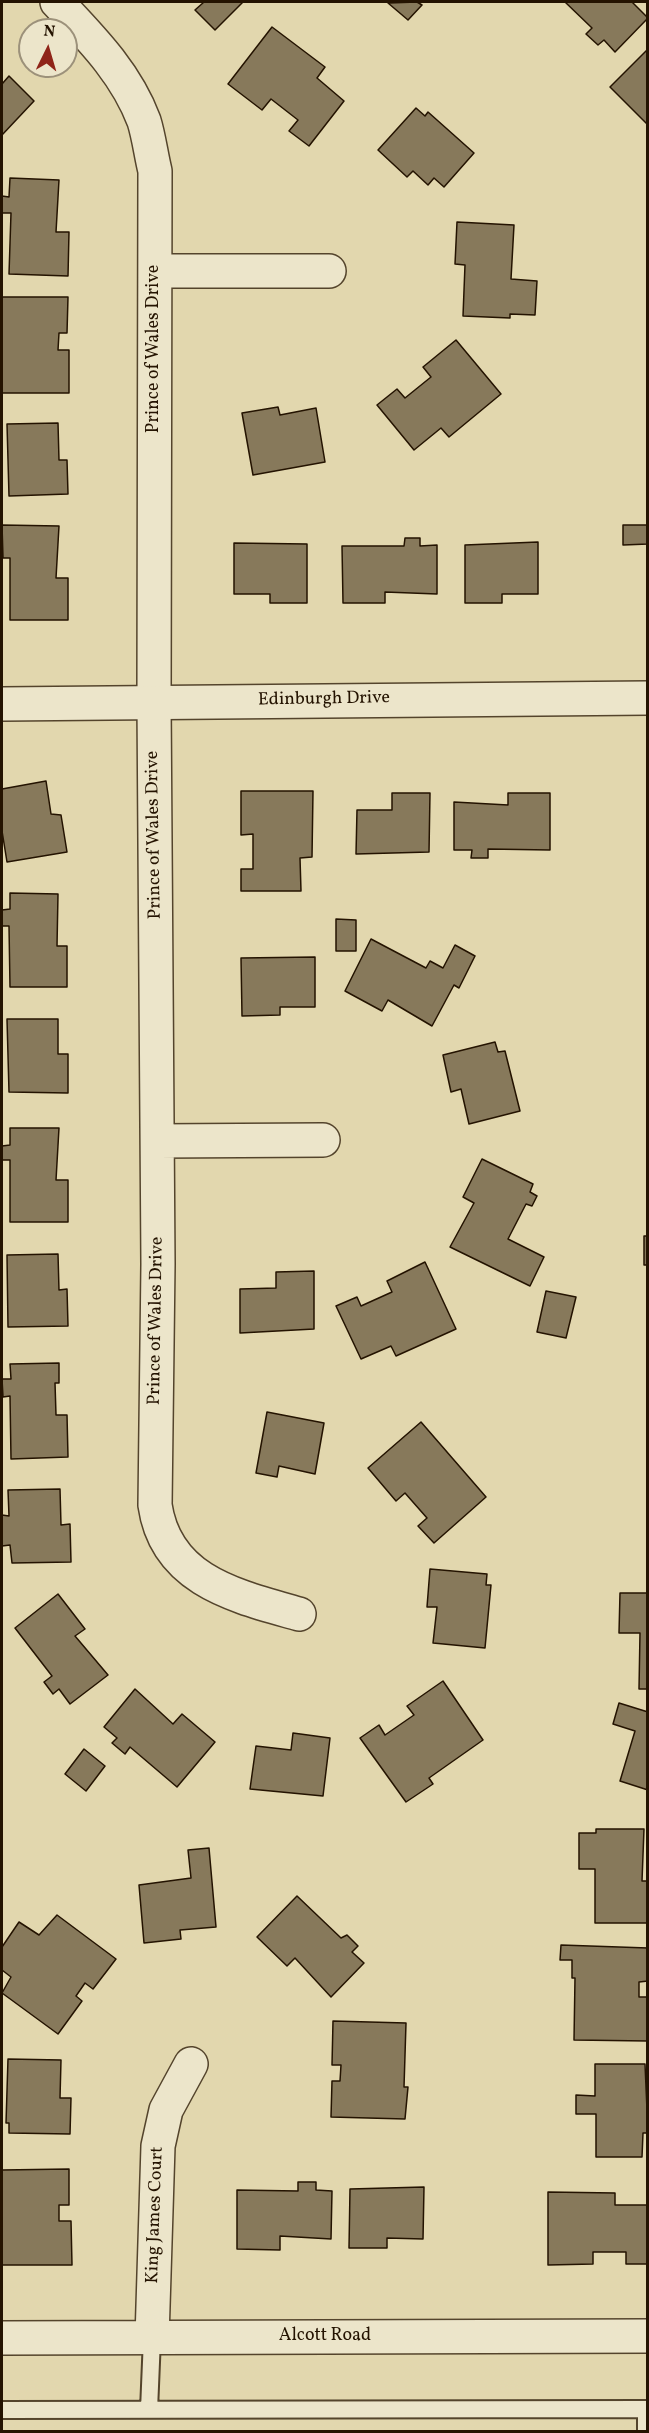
<!DOCTYPE html>
<html>
<head>
<meta charset="utf-8">
<style>
  body { margin:0 }
  #map { position:relative; width:649px; height:2433px; overflow:hidden; background:#e2d7ae; font-family:Vollkorn,serif }
  canvas { display:block }
  .frame { position:absolute; inset:0; border:3px solid #241301; pointer-events:none }
  .north { position:absolute; left:18px; top:18px; width:60px; height:60px; box-sizing:border-box; background:#ece5ca; border:2px solid #9c917a; border-radius:50%; rotate:5deg; font-size:16px; font-weight:700; line-height:24px; text-align:center; color:#241301 }
  .north::after { content:''; display:block; margin:auto; width:21px; height:27px; background:#8f2418; clip-path:polygon(50% 0,100% 100%,50% 72%,0 100%) }
</style>
</head>
<body>
<div id="map">
<canvas width="649" height="2433"></canvas>
<div class="frame"></div>
<div class="north">N</div>
</div>
<script>
const c = document.querySelector('canvas').getContext('2d');
c.lineJoin = 'round';
function paint(path, color) {
  c.fillStyle = color;
  c.fill(path, 'evenodd');
}
function trace(path, color, width, dash) {
  c.strokeStyle = color;
  c.lineWidth = width;
  c.lineCap = dash ? 'butt' : 'round';
  c.setLineDash(dash || []);
  c.stroke(path);
}
function write(font, color, halo, rows, align = 'center') {
  c.font = font + ' Vollkorn,serif';
  c.lineWidth = 4.5;
  c.setLineDash([]);
  c.textBaseline = 'middle';
  c.strokeStyle = halo;
  c.fillStyle = color;
  for (const [text, x, y, turn = 0] of rows) {
    c.save();
    c.translate(x, y);
    c.rotate((+turn || 0) * Math.PI / 180);
    c.textAlign = isNaN(turn) ? turn : align;
    if (halo) c.strokeText(text, 0, 0);
    c.fillText(text, 0, 0);
    c.restore();
  }
}
const building = new Path2D(`
  M204 2H203H243L215 30 195 10Z
  M417 2 422 5 408 20 388 3Z
  M565 2H632L648 18 615 52 604 40 598 45 586 34 592 28Z
  M272 27 325 67 317 78 344 101 309 146 289 131 298 120 271 99 262 110 228 84Z
  M648 49V125L610 87Z
  M9 76 34 101 2 135V84Z
  M416 108 425 116 428 112 474 153 444 187 434 178 428 185 413 171 407 177 378 150Z
  M10 178 59 180 56 232H69L68 276 9 274 11 213H2V196L9 197Z
  M457 222 514 225 511 279 537 281 535 315 510 314V318L463 316 465 265 455 264Z
  M2 297H68L67 333H59L58 350H69V393H2Z
  M456 340 501 394 449 437 441 428 414 450 377 405 397 389 405 398 431 377 423 367Z
  M278 407 280 415 316 408 325 462 253 475 242 413Z
  M58 423 59 460H67L68 494 9 496 7 424Z
  M2 525 59 526 56 578H68V620H10V558H3Z
  M623 525H648V544L623 545Z
  M405 538H420V546L437 545V594L385 592V603H343L342 546H404Z
  M538 542V594H502V603H465V545Z
  M234 543 307 544V603H270V594H234Z
  M46 781 51 814 61 815 67 852 7 862 2 831V789Z
  M241 791H313L312 857 300 858 301 891H241V869H253V834L241 835Z
  M392 793H430L429 852 356 854 357 810H392Z
  M508 793H550V850L488 849V858H471L472 850H454V802L508 805Z
  M10 893 58 894 57 946H67V987H10L9 926H2V910L10 909Z
  M336 919 356 920V951H336Z
  M371 939 426 968 430 961 443 968 455 945 475 956 459 988 454 985 432 1026 388 1000 382 1011 345 991Z
  M315 957V1007H280V1015L242 1016 241 958Z
  M7 1019H58V1054H68V1093L9 1092Z
  M495 1042 498 1052 505 1051 520 1111 469 1124 461 1089 451 1092 443 1055Z
  M10 1128H59L56 1180H68V1222H10V1160H2V1146L10 1145Z
  M482 1159 533 1184 530 1192 537 1196 532 1206 526 1204 508 1239 544 1257 530 1286 450 1247 474 1203 463 1197Z
  M644 1236H648V1265H644Z
  M58 1254 59 1290 67 1289 68 1326 8 1327 7 1255Z
  M425 1262 456 1329 396 1356 391 1346 361 1359 336 1306 357 1297 361 1306 392 1292 387 1281Z
  M314 1271V1329L240 1333V1289L276 1288V1272Z
  M546 1291 576 1297 566 1338 537 1332Z
  M59 1363V1383H55L56 1415H67L68 1457 11 1459 10 1396 3 1397 2 1379H11L10 1364Z
  M267 1412 324 1423 315 1474 279 1466 277 1477 256 1473Z
  M421 1422 486 1497 434 1543 418 1526 427 1518 405 1493 396 1501 368 1468Z
  M60 1489 61 1525 70 1524 71 1562 12 1563 10 1545 2 1546V1515L9 1516 8 1490Z
  M430 1569 487 1574 486 1585H491L485 1648 433 1643 437 1607H427Z
  M620 1593H648V1689H639L640 1633H619Z
  M58 1594 85 1629 75 1636 108 1675 70 1704 59 1689 53 1694 44 1682 52 1676 15 1628Z
  M443 1681 483 1740 429 1778 433 1784 406 1802 360 1738 379 1725 385 1735 414 1715 407 1706Z
  M135 1689 173 1724 182 1714 215 1742 177 1787 130 1747 125 1754 112 1743 117 1738 104 1727Z
  M619 1703 648 1712V1790L620 1781 635 1731 613 1724Z
  M293 1733 330 1738 323 1796 250 1789 256 1746 291 1750Z
  M84 1749 105 1766 86 1791 65 1774Z
  M596 1829H644L642 1881H648V1923H595V1869H579V1833H596Z
  M209 1848 216 1927 180 1930 181 1939 144 1943 139 1885 191 1878 188 1850Z
  M297 1896 341 1938 347 1935 358 1946 352 1952 364 1963 331 1997 295 1958 287 1966 257 1937Z
  M57 1915 116 1959 93 1989 85 1983 76 1996 82 2001 58 2034 2 1993 11 1977 2 1970V1947L19 1922 39 1935Z
  M561 1945 648 1948V1981L639 1982V1997H648V2041L574 2040 575 1978H572V1960H560Z
  M333 2021 406 2023 404 2087H408L405 2119 331 2117 332 2081H340L341 2065H332Z
  M8 2059 61 2060 60 2098H71L70 2134 9 2133V2123H6Z
  M595 2064H645L648 2133H643L642 2157H596V2114H576V2095L595 2096Z
  M69 2169V2205H59V2221H71L72 2265H2V2170Z
  M298 2182H316V2190L332 2191 331 2239 280 2236V2250L237 2249V2190L298 2191Z
  M424 2187 423 2239 387 2238V2248H349L350 2189Z
  M548 2192 615 2193V2205H648V2264H626V2252H593V2264L548 2265Z`);
const service = new Path2D(`
  M2 2410 646 2409V2432
  M149 2410 152 2338`);
const minor = new Path2D(`
  M57 2C91 38 126 73 144 121 149 137 151 155 155 171L154 702 158 1264 155 1505C166 1581 236 1596 299 1614
  M155 271H329
  M158 1141 323 1140
  M2 2338 648 2336
  M152 2338 158 2146 166 2110 191 2064`);
const tertiary = new Path2D(`
  M2 704 648 698`);
const streetNames = [
  ["Prince of Wales Drive",155,349,-90],
  ["Edinburgh Drive",324,700,-1],
  ["Prince of Wales Drive",155,835,-91],
  ["Prince of Wales Drive",157,1321,-89],
  ["King James Court",156,2215,-88],
  ["Alcott Road",325,2337]
];
paint(building, '#87795b');
trace(building, '#241301', 1.5);
trace(service, '#54442c', 20);
trace(minor, '#54442c', 36);
trace(tertiary, '#54442c', 36);
trace(service, '#ece5ca', 16);
trace(minor, '#ece5ca', 33);
trace(tertiary, '#ece5ca', 33);
write('18px', '#241301', '#ece5ca', streetNames);
</script>
</body>
</html>
